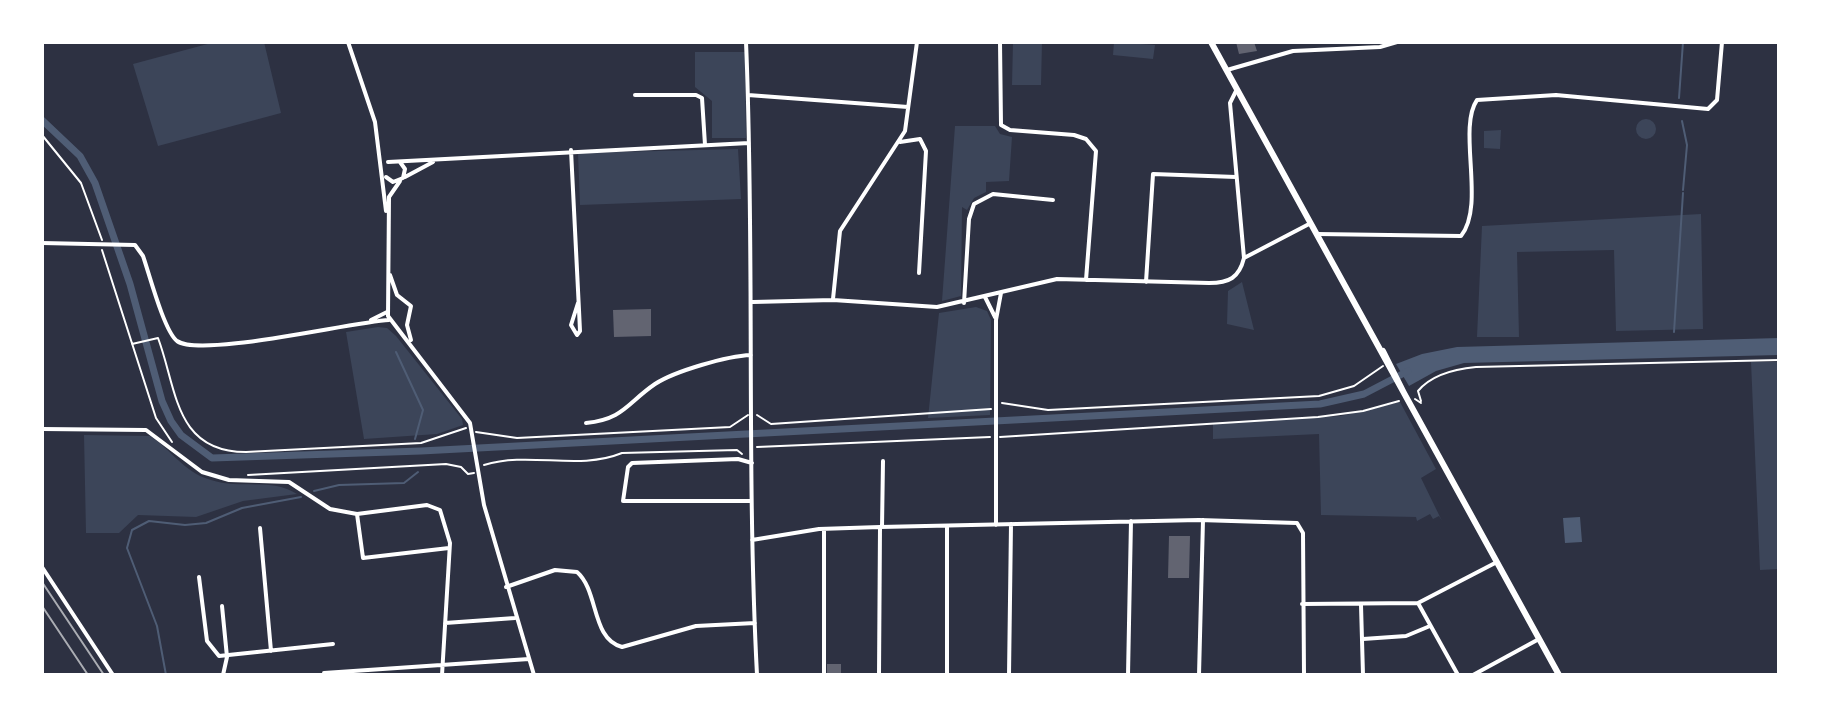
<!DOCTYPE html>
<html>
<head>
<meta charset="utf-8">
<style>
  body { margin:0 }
  #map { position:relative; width:1821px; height:717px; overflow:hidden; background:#2d3142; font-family:"PT Sans Narrow",sans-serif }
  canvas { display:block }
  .frame { position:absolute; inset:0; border:44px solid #fff; pointer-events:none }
</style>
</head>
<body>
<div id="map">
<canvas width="1821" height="717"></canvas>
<div class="frame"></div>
</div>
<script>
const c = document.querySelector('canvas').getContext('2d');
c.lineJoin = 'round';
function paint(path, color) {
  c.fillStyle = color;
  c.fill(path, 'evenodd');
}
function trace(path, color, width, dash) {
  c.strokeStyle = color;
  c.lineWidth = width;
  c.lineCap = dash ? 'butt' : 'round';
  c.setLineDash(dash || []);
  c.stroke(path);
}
const green = new Path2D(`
  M215 42H264L281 113 158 146 133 64Z
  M1013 42H1042L1041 85H1012Z
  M1114 42 1155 45 1153 59 1113 55Z
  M695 52H745L746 138H712V101L695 87Z
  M1636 129a10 10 0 1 1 20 0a10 10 0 1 1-20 0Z
  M955 126H995L1000 134 1012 137 1009 181 986 182V192L974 198 967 210 962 207 961 296 942 301Z
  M1501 130 1500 149 1484 148V131Z
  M738 149 741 199 580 205 578 153Z
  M1701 214 1703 329 1616 331 1614 250 1517 252 1519 337H1477L1482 226Z
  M1242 282 1254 330 1227 324 1228 291Z
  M976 307 987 311 991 320 990 415 928 418 939 313Z
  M378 327 387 328 396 336 462 419 463 425 437 434 364 439 346 332Z
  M1751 362H1779V569L1760 570Z
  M1400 402 1436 469 1421 478 1442 521 1439 516 1433 519 1430 514 1417 521 1416 517 1321 515 1319 434 1213 439V423L1341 416Z
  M84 435 150 436C172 450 183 472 211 480 240 490 271 477 297 494L243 501 196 517 138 515 119 533H86Z`);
const water = new Path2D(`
  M1779 338V355L1464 363 1436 371 1409 386 1396 364 1422 354 1457 347Z
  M1580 517 1582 542 1565 543 1563 518Z`);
const stream = new Path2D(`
  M1679 98 1683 42
  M1682 121 1687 145 1683 190
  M1674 332 1683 193
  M396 352 423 410 415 439
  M314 491 339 485 404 483 418 472
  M166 675 157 626 127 548 132 530 149 521 185 525 206 523 242 508 301 497`);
const canal = new Path2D(`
  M42 120 80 156 95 183 130 284 162 401 171 421 181 435 212 458 421 451 1320 404 1364 394 1408 371`);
const building = new Path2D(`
  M1236 42H1254L1257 51 1239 54Z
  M651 309V336L614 337 613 310Z
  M1169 536H1190L1189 578H1168Z
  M827 664H841V675H827Z`);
const path = new Path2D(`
  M42 135 81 183 102 240
  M102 250 156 418 172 442
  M132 344 158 338C177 388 174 452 246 452L421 443 466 428
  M1415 399 1421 403
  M1421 401 1418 391C1432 374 1455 369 1476 367L1779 360
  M1002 403 1048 410 1319 396 1354 386 1383 366
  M757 415 771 424 991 409
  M476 432 517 438 730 427 748 415
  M1000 437 1318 417 1363 411 1399 401
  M757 447 990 437
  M484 465C530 451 578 471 622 453L737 450 742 454
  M248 475 446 464 461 467 468 474 474 473`);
const minor = new Path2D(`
  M348 42 375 122 386 211
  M746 42C755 253 746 464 757 675
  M1000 42 1001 125 1010 130 1074 135 1086 139 1096 151 1086 280
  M1227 70 1293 51 1380 47 1397 42
  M635 95H696L702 98 705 145
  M748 95 908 107
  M900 142 920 139 926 151 919 273
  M571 150 579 310 580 331 577 335 571 325 578 303
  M388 162 749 143
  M386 177 393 182 403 178 405 169 400 162
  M405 177 433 162
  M400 181 389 197 388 316 470 423 484 505 534 675
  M1317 234 1461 236C1486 205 1457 129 1477 100L1556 95 1708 109 1717 100 1722 42
  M42 243 135 245 143 256C149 273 164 331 177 341 201 358 351 322 389 320
  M1244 258 1311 223
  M390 275 397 295 411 306 407 325 411 340
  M1146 282 1153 174 1236 177
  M985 297 995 317
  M833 299 840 231 905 131 917 42
  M753 302 833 300 937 307 1057 279 1209 283C1229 283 1239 278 1244 258L1230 103 1237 89
  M964 303 969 219 974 204 993 194 1053 200
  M371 320 387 312
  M586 423C624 419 627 403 655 384 675 371 727 356 751 355
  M42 429 146 430 202 472 229 480 289 482 330 509 357 514
  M751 501H623L628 467 632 463 738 459 752 463
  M996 525V320L1001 293
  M947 526V675
  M882 527 883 461
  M260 528 271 651
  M752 540 819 529 880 527 1199 520 1297 523 1303 533 1304 675
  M42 567 113 675
  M199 577 207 641 219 656 333 644
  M506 587 555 570 577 572C599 591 591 639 622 647L696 626 755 623
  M1418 603 1458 675
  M1302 604 1418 603 1497 562
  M1361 605 1363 675
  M222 606 227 657 223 675
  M445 623 515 618
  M1363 639 1406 636 1430 626
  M324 673 529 659
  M442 675 450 543 440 510 427 505 357 514 363 558 449 548
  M824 675V529
  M879 675 880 527
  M1009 675 1011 524
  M1128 675 1131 521
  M1199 675 1203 520
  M1473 675 1539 639`);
const primary = new Path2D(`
  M1211 42 1559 675
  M1383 351 1406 397`);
const rail = new Path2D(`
  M42 582 104 675
  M42 606 88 675`);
paint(green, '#3c4559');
paint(water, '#4f5d75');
trace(stream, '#4f5d75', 2);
trace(canal, '#4f5d75', 7);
paint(building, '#626471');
trace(path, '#fff', 2);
trace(minor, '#fff', 4);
trace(primary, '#fff', 6);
trace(rail, '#abadb3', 2);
</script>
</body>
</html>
